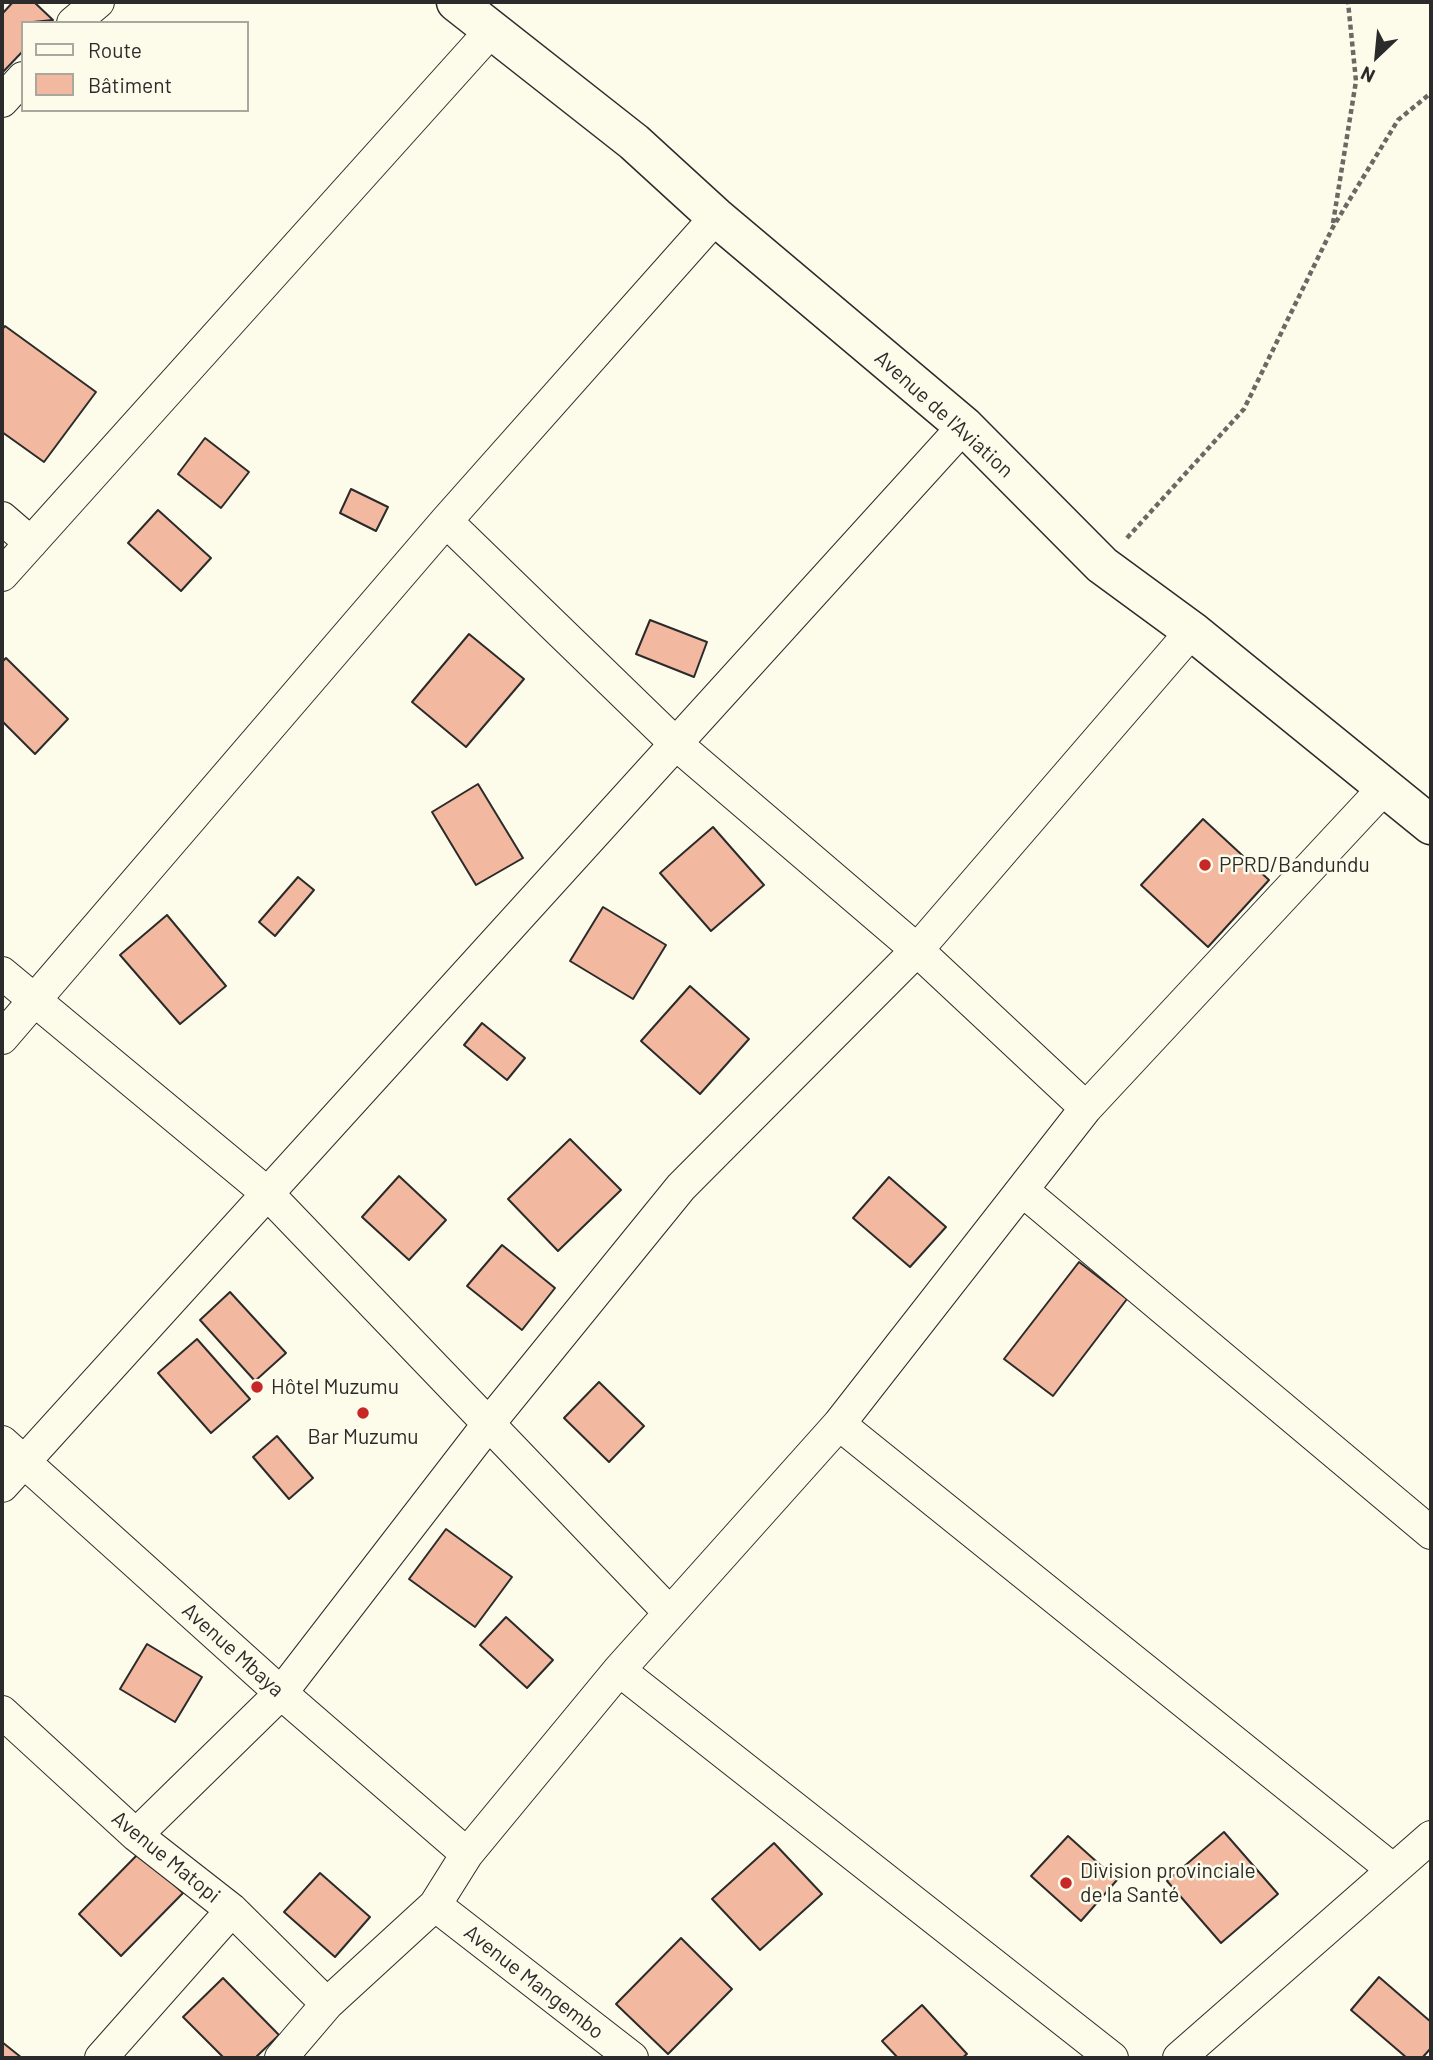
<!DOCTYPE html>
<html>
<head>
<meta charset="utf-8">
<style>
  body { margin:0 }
  #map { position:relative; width:1433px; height:2060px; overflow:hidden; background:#fdfbea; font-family:Barlow,sans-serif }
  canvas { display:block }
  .frame { position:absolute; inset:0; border:4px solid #2b2b2b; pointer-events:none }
  .legend { position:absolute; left:21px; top:21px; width:228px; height:91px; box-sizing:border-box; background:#fdfbea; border:2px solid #a9a89e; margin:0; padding:9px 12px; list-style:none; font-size:21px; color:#2b2b2b }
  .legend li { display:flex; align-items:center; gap:14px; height:35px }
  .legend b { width:35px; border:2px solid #a9a89e }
  .north { position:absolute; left:1342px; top:21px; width:70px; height:70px; -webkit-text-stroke:5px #fdfbea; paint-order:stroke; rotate:206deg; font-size:19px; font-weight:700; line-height:28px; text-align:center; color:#2b2b2b }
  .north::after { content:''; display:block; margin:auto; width:24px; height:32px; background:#2b2b2b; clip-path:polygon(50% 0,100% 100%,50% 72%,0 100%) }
</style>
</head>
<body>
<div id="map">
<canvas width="1433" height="2060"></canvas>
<div class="frame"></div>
<ul class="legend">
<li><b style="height:9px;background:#fdfbea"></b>Route</li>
<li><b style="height:19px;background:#f2b8a0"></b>Bâtiment</li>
</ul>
<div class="north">N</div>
</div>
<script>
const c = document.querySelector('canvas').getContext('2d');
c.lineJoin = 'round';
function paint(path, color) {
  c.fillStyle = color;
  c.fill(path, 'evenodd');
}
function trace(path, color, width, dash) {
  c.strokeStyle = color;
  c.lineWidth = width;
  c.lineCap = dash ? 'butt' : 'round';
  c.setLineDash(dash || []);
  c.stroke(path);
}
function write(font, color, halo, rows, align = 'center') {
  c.font = font + ' Barlow,sans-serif';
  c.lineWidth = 5;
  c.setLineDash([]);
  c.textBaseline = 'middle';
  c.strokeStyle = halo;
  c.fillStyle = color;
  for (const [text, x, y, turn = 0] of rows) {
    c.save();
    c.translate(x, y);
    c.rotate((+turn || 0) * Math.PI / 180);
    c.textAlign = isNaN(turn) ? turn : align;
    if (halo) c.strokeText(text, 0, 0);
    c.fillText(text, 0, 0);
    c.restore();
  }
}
const building = new Path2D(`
  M13 2H34L53 20 23 23V51L2 73V14Z
  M5 326 96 392 44 462 2 432V330Z
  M205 438 249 472 221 508 178 474Z
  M351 489 388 507 376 531 340 513Z
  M158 510 211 558 181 591 128 543Z
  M650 620 707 642 694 677 636 654Z
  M469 634 524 679 466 747 412 702Z
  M6 658 68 719 35 754 2 721V662Z
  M478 784 523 858 476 885 432 812Z
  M1203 819 1269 880 1208 947 1141 885Z
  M713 827 764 885 711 931 660 873Z
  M298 877 314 890 275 936 259 922Z
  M603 907 666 945 633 999 570 961Z
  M167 915 226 986 180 1024 120 955Z
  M690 986 749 1039 700 1094 641 1041Z
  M482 1023 525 1058 507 1080 464 1045Z
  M570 1139 621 1190 558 1251 508 1199Z
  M399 1176 446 1220 409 1260 362 1217Z
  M889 1177 946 1227 910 1267 853 1218Z
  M502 1245 555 1288 522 1330 467 1286Z
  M1079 1262 1127 1299 1053 1396 1004 1359Z
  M230 1292 286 1353 255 1381 200 1320Z
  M197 1339 250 1399 211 1433 158 1373Z
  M599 1382 644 1426 609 1462 564 1418Z
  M277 1436 313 1478 289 1499 253 1457Z
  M446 1529 512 1577 475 1627 409 1579Z
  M506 1617 553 1660 527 1688 480 1645Z
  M147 1644 202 1677 175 1722 120 1689Z
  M1224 1832 1278 1894 1221 1943 1167 1881Z
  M1068 1836 1117 1880 1081 1921 1031 1876Z
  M774 1843 822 1894 760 1950 712 1899Z
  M140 1852 183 1893 121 1956 79 1914Z
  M320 1873 370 1917 335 1957 284 1912Z
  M681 1938 732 1989 668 2054 616 2004Z
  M1379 1977 1431 2022V2048L1422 2058H1407L1351 2010Z
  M223 1978 279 2035 255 2058H224L183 2017Z
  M922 2005 967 2054 962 2058H898L882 2041Z
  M2 2042 22 2058H2Z`);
const path = new Path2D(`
  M1333 223 1356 81 1348 2
  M1127 538 1244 409 1333 227 1398 120 1431 93`);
const minor = new Path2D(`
  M73 23 98 2
  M2 101 23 78
  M2 518 31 543
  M446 521 675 743 917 950 1086 1108
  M2 575 490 32
  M2 973 267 1193 670 1613
  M2 1038 446 521 716 217
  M1022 1190 1431 1533
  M839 1424 1392 1869
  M2 1442 281 1693 467 1854
  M2 1486 964 426
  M619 1670 1112 2058
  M2 1712 136 1835 232 1910 327 2004
  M136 1835 281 1693 490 1422 681 1187 917 950 1192 631
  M435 1905 632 2058
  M101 2058 232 1910
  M281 2058 327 2004 435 1905 467 1854 619 1670 839 1424 1086 1108 1385 787
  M1179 2058 1431 1837`);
const tertiary = new Path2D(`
  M456 2 634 142 716 217 964 426 1102 565 1192 631 1431 825`);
const markers = [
  [1205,865,7,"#c62828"],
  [257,1387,7,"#c62828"],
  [363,1413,7,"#c62828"],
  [1066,1883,7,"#c62828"]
];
const streetNames = [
  ["Avenue de l'Aviation",944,414,42],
  ["Avenue Mbaya",233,1650,42],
  ["Avenue Matopi",166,1857,39],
  ["Avenue Mangembo",534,1982,38]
];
const poiNames = [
  ["PPRD/Bandundu",1219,865],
  ["Hôtel Muzumu",271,1387],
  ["Bar Muzumu",363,1437,"center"],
  ["Division provinciale",1080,1871],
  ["de la Santé",1080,1895]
];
paint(building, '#f2b8a0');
trace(building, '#2b2b2b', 2);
trace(minor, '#2b2b2b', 34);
trace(tertiary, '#2b2b2b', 41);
trace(path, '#6a6964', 4.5, [5, 3.5]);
trace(minor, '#fdfbea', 32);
trace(tertiary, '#fdfbea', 38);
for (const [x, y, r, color] of markers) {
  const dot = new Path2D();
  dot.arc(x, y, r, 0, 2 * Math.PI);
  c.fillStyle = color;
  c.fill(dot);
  trace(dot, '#fdfbea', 2.5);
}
write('21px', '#2b2b2b', '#fdfbea', streetNames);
write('21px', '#2b2b2b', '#fdfbea', poiNames, 'left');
</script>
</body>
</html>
